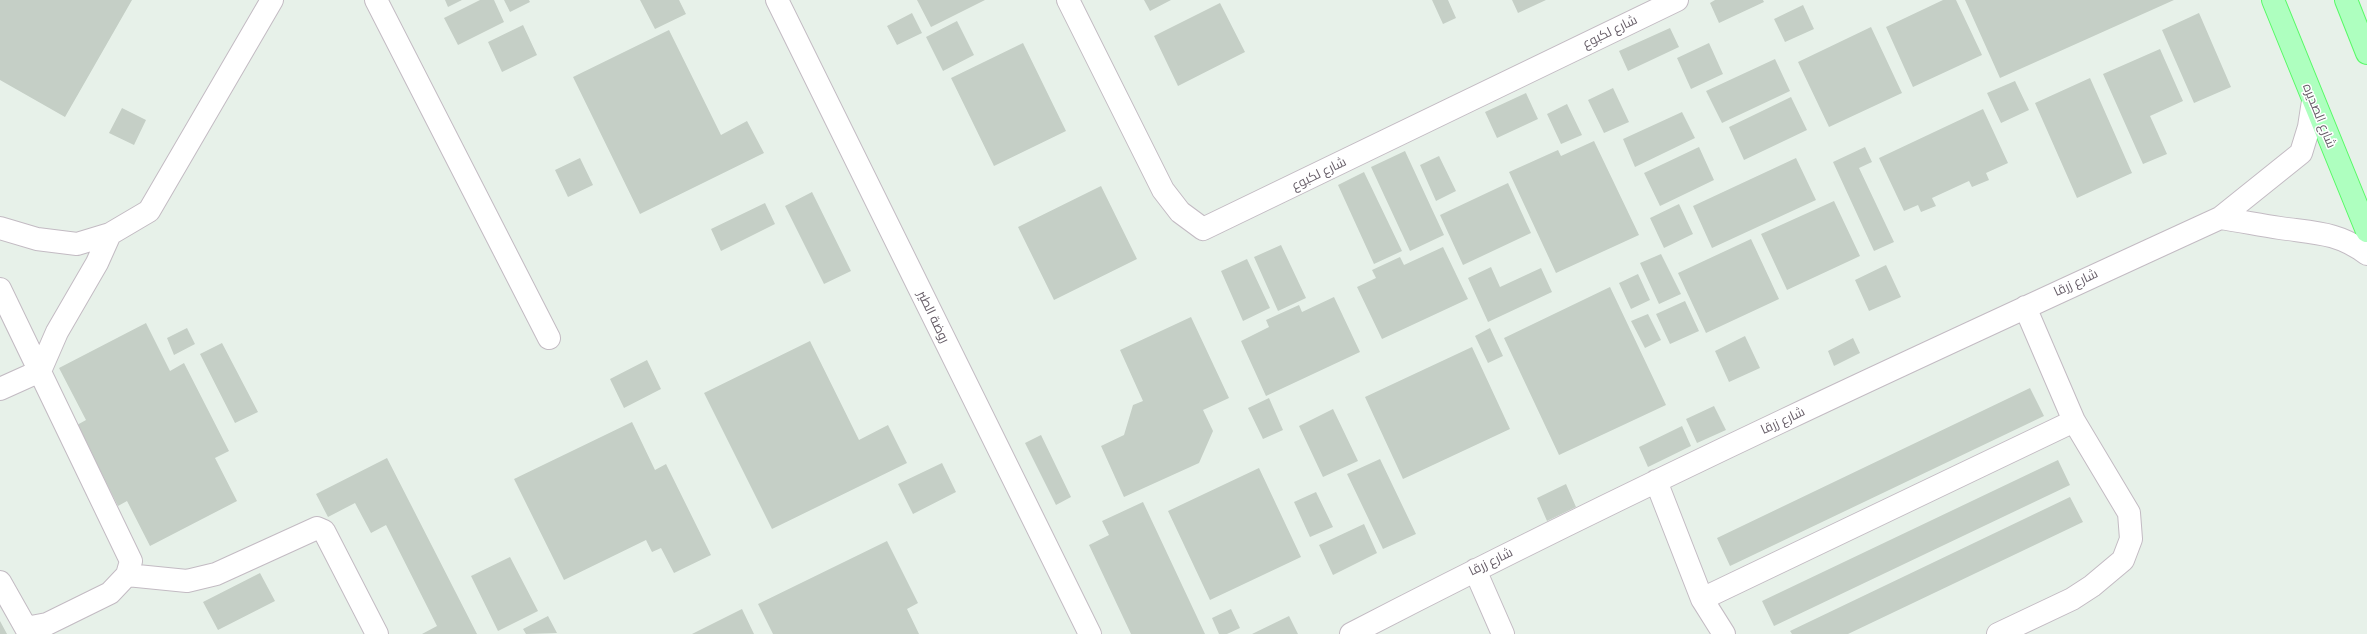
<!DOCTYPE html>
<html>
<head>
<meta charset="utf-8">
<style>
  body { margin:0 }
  canvas { display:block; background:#e7f1e9 }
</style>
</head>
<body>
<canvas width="2367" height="634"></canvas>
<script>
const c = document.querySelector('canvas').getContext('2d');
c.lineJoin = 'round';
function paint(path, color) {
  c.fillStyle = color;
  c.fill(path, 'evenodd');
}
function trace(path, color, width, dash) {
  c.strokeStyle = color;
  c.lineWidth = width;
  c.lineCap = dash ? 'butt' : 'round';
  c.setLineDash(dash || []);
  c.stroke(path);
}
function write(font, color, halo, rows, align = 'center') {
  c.font = font + ' "IBM Plex Sans",Cairo,sans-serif';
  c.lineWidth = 3;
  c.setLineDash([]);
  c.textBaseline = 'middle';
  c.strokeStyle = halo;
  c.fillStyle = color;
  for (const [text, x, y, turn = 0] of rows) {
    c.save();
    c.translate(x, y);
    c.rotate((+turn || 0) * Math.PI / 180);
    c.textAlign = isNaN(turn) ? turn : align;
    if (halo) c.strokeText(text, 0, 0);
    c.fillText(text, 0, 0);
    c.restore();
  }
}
const building = new Path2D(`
  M0 0H132L65 117 0 80Z
  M445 0H462L448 7Z
  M480 0H494L504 22 458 45 444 18Z
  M504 0H529L530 2 510 12Z
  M640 0H679L686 14 655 29Z
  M917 0H985L931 27Z
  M1144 0H1171L1150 11Z
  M1432 0H1448L1456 18 1443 24Z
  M1512 0H1546L1518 13Z
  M1715 0H1763L1764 2 1719 23 1710 3Z
  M1943 0H1956L1982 55 1913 87 1886 27Z
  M1965 0H2174L2000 78Z
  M1220 3 1245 52 1178 86 1154 36Z
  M1803 5 1814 29 1785 42 1774 19Z
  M912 13 922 33 897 45 887 26Z
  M2199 13 2231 87 2194 103 2162 30Z
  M957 21 974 55 943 71 926 37Z
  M523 25 537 55 502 72 488 42Z
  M1871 27 1902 93 1829 127 1798 62Z
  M1670 28 1679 47 1628 71 1619 51Z
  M669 30 721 135 747 121 764 153 640 214 573 77Z
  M1023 43 1066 131 994 166 951 78Z
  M1709 43 1723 74 1691 89 1677 58Z
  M2160 49 2183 101 2150 116 2167 154 2143 164 2103 74Z
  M1775 59 1790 91 1722 123 1706 91Z
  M2090 78 2132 173 2077 198 2035 103Z
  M2015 81 2029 110 2001 123 1987 93Z
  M1613 88 1629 122 1604 133 1588 100Z
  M1526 93 1538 119 1497 138 1485 112Z
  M1791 97 1807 130 1744 160 1729 127Z
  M1567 104 1582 135 1561 144 1547 114Z
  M122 108 146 120 134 145 109 133Z
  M1983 109 2008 163 1986 173 1989 180 1972 187 1969 181 1932 198 1936 206 1921 212 1918 205 1904 211 1879 158Z
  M1682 112 1695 138 1635 167 1623 139Z
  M1594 141 1639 235 1556 273 1509 172 1558 150 1561 156Z
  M1699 147 1714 180 1660 206 1644 173Z
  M1865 147 1872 162 1859 168 1894 242 1874 251 1833 162Z
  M1405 151 1444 235 1410 251 1371 167Z
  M1439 156 1456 191 1436 201 1420 165Z
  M580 158 593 185 568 197 555 170Z
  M1796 158 1816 200 1712 248 1693 206Z
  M1364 172 1402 251 1374 264 1338 185Z
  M1508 183 1531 233 1463 265 1440 215Z
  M1101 186 1137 259 1054 300 1018 227Z
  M812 192 851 271 824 284 785 206Z
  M1834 201 1860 256 1787 290 1761 234Z
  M765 203 775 224 721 251 711 229Z
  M1679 204 1693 234 1664 248 1650 218Z
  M1751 239 1779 299 1706 333 1678 273Z
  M1281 245 1306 298 1278 311 1254 257Z
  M1443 247 1468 299 1382 339 1357 287 1376 278 1372 270 1400 257 1404 265Z
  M1661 254 1681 294 1659 304 1640 263Z
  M1247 259 1270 308 1243 321 1221 271Z
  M1886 265 1901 297 1869 311 1855 280Z
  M1491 267 1500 287 1541 268 1552 292 1488 322 1468 278Z
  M1638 274 1650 300 1631 309 1619 283Z
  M1610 287 1666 405 1559 455 1504 338Z
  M1334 297 1360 352 1266 396 1241 341 1269 327 1266 320 1299 305 1302 312Z
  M1685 301 1699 331 1670 344 1656 314Z
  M1648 314 1661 340 1645 348 1631 321Z
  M1191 317 1229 398 1203 410 1213 431 1199 463 1124 497 1101 446 1124 435 1133 405 1143 401 1120 350Z
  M146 323 170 371 184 363 229 451 215 458 237 501 150 546 127 501 118 506 77 425 86 420 59 368Z
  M187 328 195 344 174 355 167 338Z
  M1490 328 1503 356 1488 363 1475 336Z
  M1745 336 1760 368 1729 382 1715 351Z
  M1853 338 1860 353 1834 366 1828 351Z
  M810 341 859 440 888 425 907 463 772 529 704 393Z
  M222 343 258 412 235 423 200 354Z
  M1472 347 1510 429 1403 479 1365 397Z
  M647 360 661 389 624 408 610 379Z
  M2030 388 2044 416 1730 566 1717 538Z
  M1269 398 1283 430 1263 439 1248 408Z
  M1714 406 1726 430 1697 443 1686 419Z
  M1333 409 1358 461 1323 477 1299 426Z
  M632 422 655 470 666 464 711 555 674 573 661 548 652 552 646 540 564 580 514 479Z
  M1682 426 1691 446 1648 467 1639 447Z
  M1041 435 1071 497 1056 505 1025 443Z
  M387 458 477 634H422L437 626 386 525 371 533 355 503 328 517 316 494Z
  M1380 459 1416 534 1383 549 1347 474Z
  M2058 460 2070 485 1774 626 1762 601Z
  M942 463 956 492 913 514 898 484Z
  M1259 468 1301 557 1210 600 1168 511Z
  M1566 484 1576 507 1547 521 1537 498Z
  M1316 492 1333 527 1310 537 1294 502Z
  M2070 497 2083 522 1848 634H1792L1790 631Z
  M1143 502 1205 634H1131L1089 545 1109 535 1102 521Z
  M1364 524 1377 553 1333 575 1319 545Z
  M887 541 918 603 907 609 919 634H773L758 604Z
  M510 557 538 611 498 631 471 576Z
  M260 573 275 601 218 630 203 602Z
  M742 609 754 634H692Z
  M1231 609 1240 628 1227 634H1219L1212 618Z
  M548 616 557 633 526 634 523 629Z
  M1289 616 1298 634H1252Z
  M0 621 7 634H0Z`);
const minor = new Path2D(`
  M376 0 549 338
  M777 0 1090 634
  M1068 0 1163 190 1180 212 1203 229 1677 0
  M2220 218C2240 221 2260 225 2280 228 2314 233 2338 232 2367 254
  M0 228 37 239 77 244 110 234 149 211 272 0
  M0 289 131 561 127 575 110 593 47 624 26 628 0 582
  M0 389 40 371 57 332 97 263 110 234
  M1656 481 1702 599 1724 634
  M1475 570 1503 634
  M127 575 187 581 216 574 317 528 324 531 377 634
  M1702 599 2074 421
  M1351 634C1636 486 1928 352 2220 218L2301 153 2309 127 2313 101
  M1998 634 2072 599 2092 586 2123 560 2131 539 2129 513 2074 421 2025 307`);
const major = new Path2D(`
  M2273 0 2367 231
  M2346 0 2367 53`);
const streetNames = [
  ["شارع لكبوع",1610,32,-26],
  ["شارع الصديره",2319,116,68],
  ["شارع لكبوع",1319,174,-26],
  ["شارع زرقا",2076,283,-25],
  ["روضة الطير",933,317,64],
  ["شارع زرقا",1783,421,-25],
  ["شارع زرقا",1491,562,-26]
];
paint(building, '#c5cfc6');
trace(minor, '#c3bbc3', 24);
trace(major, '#58fa67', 24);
trace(minor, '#fff', 22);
trace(major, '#aeffbf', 22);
write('13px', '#675e68', '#fff', streetNames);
</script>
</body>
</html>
